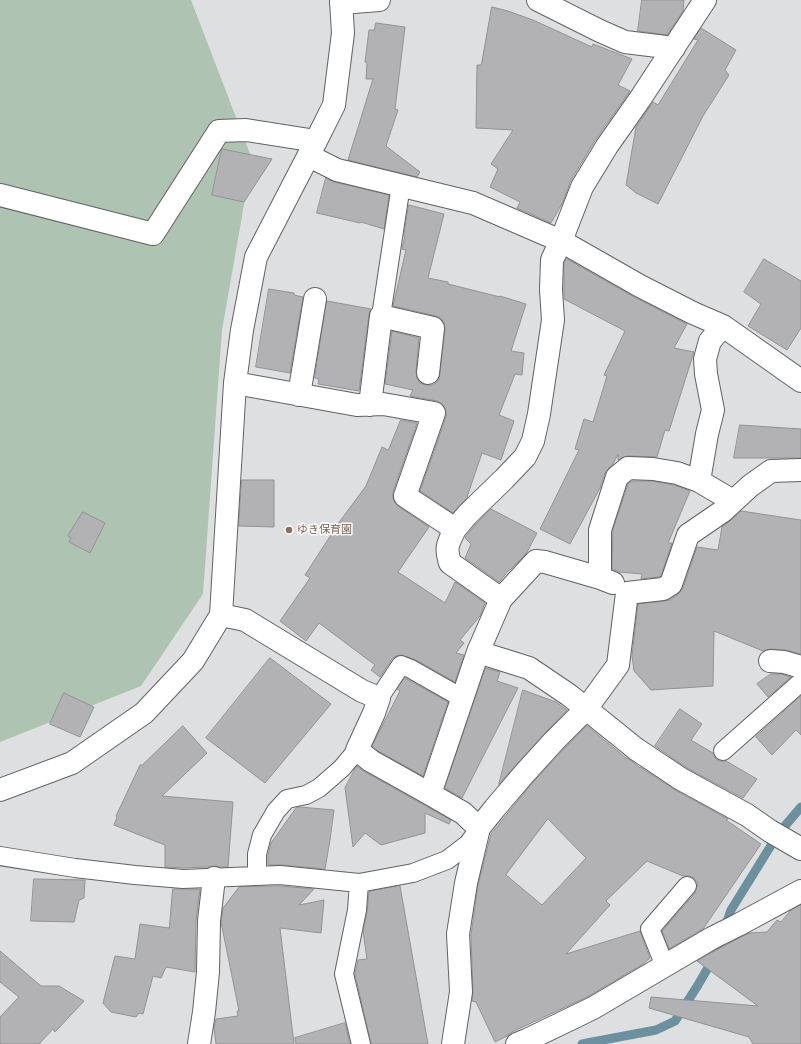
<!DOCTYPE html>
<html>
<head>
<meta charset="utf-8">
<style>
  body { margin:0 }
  canvas { display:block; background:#dddfe1 }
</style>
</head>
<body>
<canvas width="801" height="1044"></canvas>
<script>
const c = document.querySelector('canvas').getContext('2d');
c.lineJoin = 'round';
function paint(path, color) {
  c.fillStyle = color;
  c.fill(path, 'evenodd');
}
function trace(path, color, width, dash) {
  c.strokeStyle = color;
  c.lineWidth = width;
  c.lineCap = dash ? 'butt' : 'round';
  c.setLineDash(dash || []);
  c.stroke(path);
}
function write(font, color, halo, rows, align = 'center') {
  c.font = font + ' Inter,"Noto Sans JP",sans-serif';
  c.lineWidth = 3;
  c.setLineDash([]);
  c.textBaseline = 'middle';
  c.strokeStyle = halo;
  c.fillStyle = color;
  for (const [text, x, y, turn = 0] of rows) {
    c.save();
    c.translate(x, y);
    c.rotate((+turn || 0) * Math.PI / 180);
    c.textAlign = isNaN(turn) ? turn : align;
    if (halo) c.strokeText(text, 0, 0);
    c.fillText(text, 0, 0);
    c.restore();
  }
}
const green = new Path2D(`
  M0 0H191L252 159 222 330 203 594 141 686 0 742Z`);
const stream = new Path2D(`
  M582 1044 656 1030 675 1021 698 985 717 952 731 910 775 839 784 827 801 807`);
const building = new Path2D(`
  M642 0H684L683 11 667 35 638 31Z
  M492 7 508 11 533 20 592 47 593 44 632 59 618 85 630 91 596 139 571 180 563 202 551 223 517 208 520 202 490 187 498 169 491 164 513 130 476 128 477 65H481Z
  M376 23 405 27 395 109 398 110 386 146 420 172 417 177 348 160 373 79H366L367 63 365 62 369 30H374Z
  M701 28 736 50 725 70 729 75 703 116 658 204 636 193 626 185 636 127 653 102 658 105 698 40 694 39Z
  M222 149 272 159 244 202 212 195Z
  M326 178 334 182 389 195 384 229 361 222 360 223 317 213Z
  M409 205 444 214 428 278 448 282V284L500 297V296L526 304 511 351 524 353 522 375 515 374 499 415 514 421 501 460 482 453 467 497H468L453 513 420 491 446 417V410L442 404 437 401 410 396 413 390 385 384 392 331 419 338 416 372 417 378 420 383 426 385H433L438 381 440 374 445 329 444 323 441 318 436 316 393 306 406 250 402 249 405 236H404Z
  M567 259 634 297 687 324 674 348 694 352 669 431 665 430 657 457 628 456 621 458 618 460V454L613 464 609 468 605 473 600 488 570 544 540 529 579 450 575 449 584 419 593 422 607 376 604 375 625 331 564 299V263Z
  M764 259 801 281V328L787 350 748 326 761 304 744 292Z
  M269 289 294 293V295L303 297 290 373 256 367Z
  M327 301 371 309 369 314 359 391 318 384 319 379 315 378Z
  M401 420 417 423 393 492V498L395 503 398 506 429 527 398 572 445 603 455 582 485 603 480 616 460 640 464 643 456 653 464 655 455 682 416 660 401 655 396 656 392 659 380 677 371 670 375 665 319 623 306 641 280 621 310 578 305 575 340 521 366 486 382 447 388 450Z
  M740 425 801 429V458H734Z
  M242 480H274V527L239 526Z
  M632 481H652L674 485 690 491 668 543H672L661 576 659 577 641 579 642 574 619 572 612 569 613 529 628 484Z
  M491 509 537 533 526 554 510 570H509L499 582 465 558 471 544 465 538 466 536 477 523Z
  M741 511 801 520V654L785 650 771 649 763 651 714 631 713 686 651 690 634 671 632 656 638 604 665 601 670 600 678 594 683 588 697 547 718 550 722 527 731 520Z
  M83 512 105 523 90 553 69 542 71 538 68 536Z
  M270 658 331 704 265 783 206 738Z
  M486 668 500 672 497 681 518 688 462 798 445 788Z
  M771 674H782L791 677 768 697 757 684Z
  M405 678 448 702 423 776 378 751 372 746 400 691 397 689Z
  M523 690 556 702 567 710 545 733 499 784Z
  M64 693 94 707 80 737 50 724Z
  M801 696V735L796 730 772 755 756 737Z
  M680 709 702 724 691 740 713 753 715 758 719 761H726L757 779 743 798 687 768 655 746Z
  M183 726 207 753 162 796 233 802 228 867H219L215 866 208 867 183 868 165 867V845L114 825 117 817 116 816 140 765H142Z
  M587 726 626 758H627L633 762 640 768V767L675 790 728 819 726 820 761 844 703 929 669 949 662 931 695 893 698 883 697 882 694 878 689 876H683L647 861 606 901 610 905 566 954 640 931 650 958 643 964 587 997 512 1032 507 1036 495 1042 476 1002 472 1001 473 991 471 935 478 885 491 834 533 782 563 750ZM548 819 586 858 542 905 506 875Z
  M357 766 365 772 451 820 449 824 425 813V833L381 845 365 833 353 847 345 788Z
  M300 807 334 810 330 840 325 869 281 865H268V855L271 843 296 808Z
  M34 879 85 880 84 898 79 900 74 922 31 921Z
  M280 886 314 889 299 905 324 900 321 933 280 928 294 1044H216L214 1028 216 1019 238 1016 237 1011H239L221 922 223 908 239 887Z
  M400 886 428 1044H371L355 974 358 960 367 959 363 931 367 912 369 892Z
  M173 889H200L196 921 195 972 166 967 161 978 153 976 143 1014 139 1013 136 1017 111 1012 103 1003 115 956 135 959 140 924 169 928Z
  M801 905V1044H753L749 1037 649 1008 651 997 758 1006 697 961 718 949 749 933 767 932 777 920 781 922 791 910Z
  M0 951 41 986H59L84 1001 55 1032 53 1029 39 1044H0V1017L19 997 0 982Z
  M345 1023 350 1044H296L295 1038Z`);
const service = new Path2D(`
  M381 316 401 185
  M379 698 401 665 411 669 462 698
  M723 751 801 682
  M0 856 75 868 135 875 183 879 280 875 359 883 413 873 447 860 468 844 479 829
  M257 875V854L262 835 276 811 287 799 306 795 319 788 342 768 357 750
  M359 883 357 910 344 974 361 1044
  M665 966 650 929 687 886`);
const minor = new Path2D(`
  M538 0 600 31 625 42 674 48
  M341 3 379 0
  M309 156 337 170 473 203 561 241 640 286 693 313 723 326 801 381
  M0 195 153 234 219 131 246 130 316 141
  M723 326 710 341 705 359 706 374 713 410 707 434 699 481 733 501
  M235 383 357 405 383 404 434 413 405 496 455 529C448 544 445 546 450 563L501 599 478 652 430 794 463 813 479 828 466 883 458 934 461 992 453 1044
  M299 395 315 299
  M370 405 381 316 433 328 428 373
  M455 529 468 514 504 479 525 457 533 441 539 414 553 320 551 290 552 260 561 241 582 187 607 146 640 99 705 0
  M600 578V530L617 477 628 468 653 469 677 473 699 481
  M501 599 536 561 545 562 600 578 613 583
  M221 615 245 620 362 691 379 698 374 713 357 750 371 761 430 794
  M478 652 529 668 569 695 636 749 681 779 747 815 770 831 801 849
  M770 661 784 662 801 667
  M0 790 72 763 144 713 193 661 221 615 235 383 242 330 256 257 316 141 334 105 343 33 341 0
  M479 828 495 808 524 774 554 741 586 709 618 665 627 593 663 589 671 584 688 535 723 511 750 486 771 471 801 470
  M199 1044 204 1012 208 972 209 921 214 878
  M517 1044 527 1040 593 1008 712 938 738 925 801 891`);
const markers = [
  [289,530,4,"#8d6e63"]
];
const educationNames = [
  ["ゆき保育園",297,530]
];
paint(green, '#aec3b2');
trace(stream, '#6d909f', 9);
paint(building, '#b2b1b4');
trace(building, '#939295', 1);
trace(service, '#606264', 20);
trace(minor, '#606264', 24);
trace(service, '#fff', 18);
trace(minor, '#fff', 22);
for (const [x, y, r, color] of markers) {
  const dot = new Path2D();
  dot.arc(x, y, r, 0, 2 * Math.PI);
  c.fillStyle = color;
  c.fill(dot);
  trace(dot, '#fff', 1.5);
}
write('11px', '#785e54', '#fff', educationNames, 'left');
</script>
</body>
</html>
